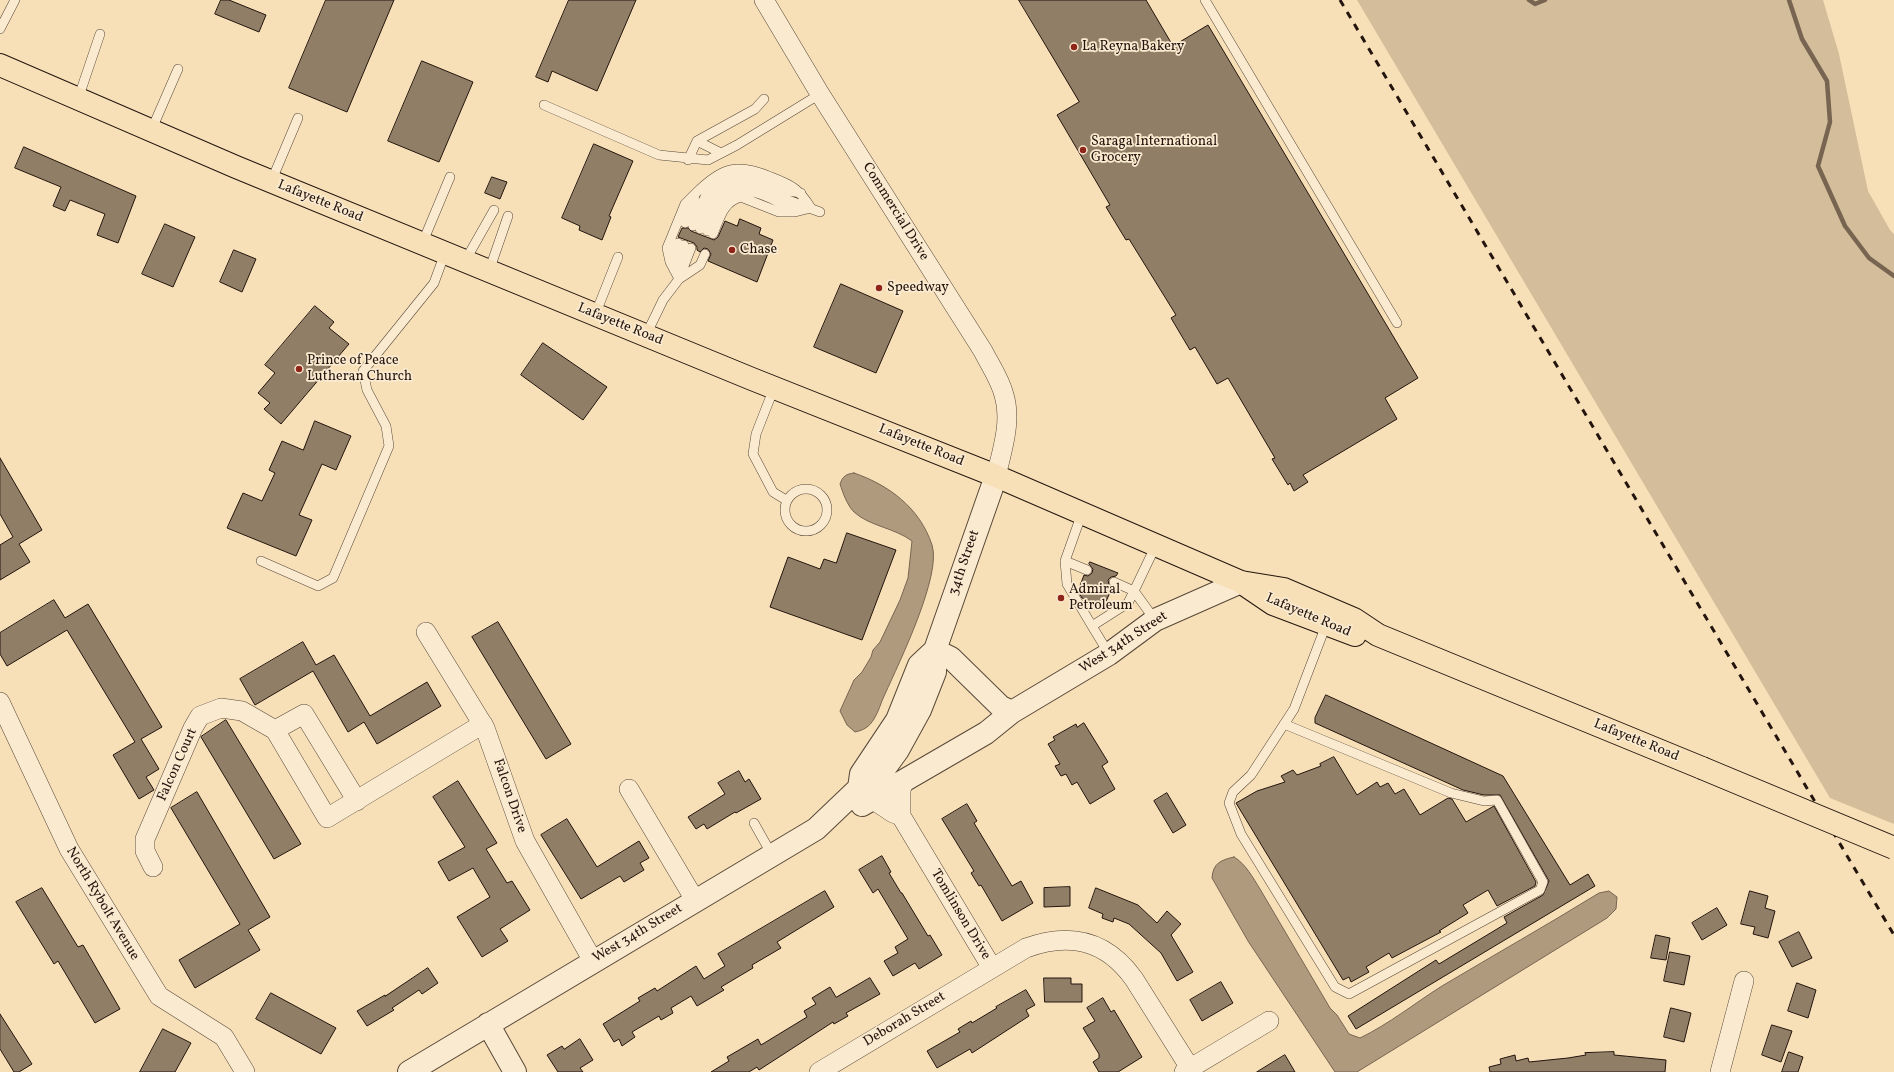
<!DOCTYPE html>
<html>
<head>
<meta charset="utf-8">
<style>
  body { margin:0 }
  canvas { display:block; background:#f7dfb7 }
</style>
</head>
<body>
<canvas width="1894" height="1072"></canvas>
<script>
const c = document.querySelector('canvas').getContext('2d');
c.lineJoin = 'round';
function paint(path, color) {
  c.fillStyle = color;
  c.fill(path, 'evenodd');
}
function trace(path, color, width, dash) {
  c.strokeStyle = color;
  c.lineWidth = width;
  c.lineCap = dash ? 'butt' : 'round';
  c.setLineDash(dash || []);
  c.stroke(path);
}
function write(font, color, halo, rows, align = 'center') {
  c.font = font + ' Vollkorn,serif';
  c.lineWidth = 3.5;
  c.setLineDash([]);
  c.textBaseline = 'middle';
  c.strokeStyle = halo;
  c.fillStyle = color;
  for (const [text, x, y, turn = 0] of rows) {
    c.save();
    c.translate(x, y);
    c.rotate((+turn || 0) * Math.PI / 180);
    c.textAlign = isNaN(turn) ? turn : align;
    if (halo) c.strokeText(text, 0, 0);
    c.fillText(text, 0, 0);
    c.restore();
  }
}
const green = new Path2D(`
  M1357 0H1823L1839 54 1868 191 1890 230 1894 234V824L1830 798Z`);
const water = new Path2D(`
  M854 473C889 485 920 508 932 545 942 575 899 663 885 694 881 702 879 711 874 719 869 727 864 730 855 732L847 725 840 711 854 680 862 672 871 657 873 650 880 642 900 600 908 578 912 541C895 528 869 526 854 512 847 505 843 493 840 484 843 476 846 474 854 473Z
  M1234 857C1246 864 1253 878 1260 889L1330 1008 1337 1015 1349 1034 1360 1038C1389 1024 1415 1003 1442 986 1494 955 1547 925 1599 893L1609 891 1617 897 1616 909 1607 918 1357 1072H1335L1248 941 1212 878C1213 863 1221 860 1234 857Z`);
const stream = new Path2D(`
  M1529 0 1535 4 1545 0
  M1789 0 1802 39 1827 81 1830 122 1818 166 1845 226 1869 258 1894 276`);
const building = new Path2D(`
  M221 0H229L266 15 259 32 215 14Z
  M326 0H394L347 112 289 88Z
  M569 0H636L597 91 552 71 548 82 536 77Z
  M1019 0H1146L1173 46 1208 25 1418 378 1385 398 1397 419 1303 475 1308 482 1294 491 1290 483 1288 485 1272 459 1275 458 1228 378 1217 384 1195 347 1190 350 1171 318 1176 315 1129 239 1126 240 1106 207 1110 205 1057 115 1079 102Z
  M422 61 473 82 439 162 388 141Z
  M594 144 633 161 609 216 611 217 602 240 579 230 580 226 562 218Z
  M24 147 136 196 118 243 97 235 105 214 70 200 65 211 53 206 61 187 15 168Z
  M492 177 507 182 500 199 485 193Z
  M740 219 761 228 759 234 773 240 757 282 708 261 711 254 708 249 704 248 700 252 697 250V247L694 243 678 237 682 228H688L691 231 714 240 718 237 725 221 737 226Z
  M165 224 195 237 173 287 142 274Z
  M234 250 256 259 242 292 220 282Z
  M841 284 903 311 876 373 814 347Z
  M315 306 334 322 329 328 349 344 281 424 264 409 270 403 258 393 275 373 265 365Z
  M543 343 607 387 583 420 521 375Z
  M315 421 351 436 336 470 322 464 299 515 312 520 296 556 227 528 243 493 262 501 275 473 269 470 282 441 303 450Z
  M0 458 42 530 19 544 30 562 0 580V545L13 537 0 514Z
  M847 533 896 550 862 640 770 607 788 557 820 569 824 559 836 563Z
  M1090 562 1118 573 1116 576 1111 577 1108 580 1109 585 1112 588 1104 606 1082 598 1078 591 1084 575 1088 576 1092 573 1093 569 1089 564Z
  M54 600 65 618 88 604 162 727 141 739 159 769 146 777 154 790 139 799 113 755 135 742 67 630 7 666 0 654V633Z
  M498 622 571 744 546 759 472 637Z
  M303 642 316 665 334 655 370 716 427 682 441 706 377 744 364 722 348 732 313 671 255 705 240 679Z
  M1326 695 1503 776 1570 885 1588 874 1595 886 1356 1029 1348 1016 1436 960 1439 964 1507 923 1504 917 1543 895 1549 881 1500 795H1484L1463 790 1315 723V718Z
  M226 720 301 844 274 859 201 737Z
  M1084 723 1108 762 1102 766 1115 789 1090 804 1077 782 1072 785 1066 774 1061 776 1055 766 1060 764 1048 744 1055 740 1053 737 1076 724 1077 727Z
  M1334 757 1357 795 1377 782 1380 787 1388 783 1395 794 1404 789 1420 815 1448 798 1452 799 1466 822 1494 806 1536 882 1535 886 1497 906 1488 890 1463 905 1468 913 1439 931 1441 932 1392 958 1389 953 1366 967 1369 972 1351 982 1349 977 1343 980 1236 803 1257 791 1285 782 1281 776 1293 770 1297 775 1321 766 1320 764Z
  M739 771 745 782 749 779 761 799 736 813 735 812 707 829 704 824 696 829 688 817 725 794 718 783Z
  M458 781 497 843 486 849 507 883 512 881 530 910 500 929 508 941 482 957 457 917 490 897 473 868 449 881 438 862 465 847 433 797Z
  M197 792 270 917 248 930 260 950 195 988 179 960 240 924 171 808Z
  M1167 793 1186 825 1173 833 1154 801Z
  M967 804 977 821 974 823 1012 886 1021 881 1033 903 1002 921 981 885 979 886 971 873 974 871 942 819Z
  M567 819 597 867 639 841 649 858 640 863 644 870 624 882 620 876 581 899 541 835Z
  M882 856 891 872 889 873 901 893H902L928 936 930 935 942 955 919 969 915 963 893 976 884 961 898 953 895 947 908 939 878 889 873 893 859 870Z
  M1070 887V906L1044 907V888Z
  M42 888 78 947 83 945 120 1009 95 1023 58 961 54 964 16 902Z
  M1096 888 1138 905 1157 923 1167 911 1181 924 1171 935 1193 972 1177 981 1161 953 1129 924 1114 918 1113 922 1102 918 1103 914 1089 908Z
  M825 891 834 907 777 942 781 948 752 965 753 968 721 987 724 990 697 1006 691 996 671 1008 673 1013 661 1020 659 1016 632 1032 635 1037 622 1046 619 1039 614 1042 603 1024 640 1001 638 998 655 988 657 991 696 966 704 979 725 966 718 954Z
  M1750 891 1768 896 1765 908 1775 911 1768 938 1753 934 1755 927 1741 924Z
  M1717 908 1727 925 1702 940 1692 923Z
  M1799 932 1812 958 1792 967 1779 942Z
  M1656 935 1670 938 1666 960 1651 958Z
  M1670 952 1690 956 1684 985 1664 981Z
  M428 968 438 983 422 994 419 990 392 1008 394 1010 367 1026 357 1011 385 995V996Z
  M870 978 880 994 846 1013 848 1016 834 1024 833 1022 759 1070 757 1067 749 1072H711L729 1061 727 1057 758 1039 761 1045 807 1017 804 1011 816 1004 812 998 830 987 836 997Z
  M1044 978H1071V984H1082V1002H1045Z
  M1221 982 1233 1003 1202 1021 1190 1000Z
  M1797 983 1816 990 1808 1018 1788 1011Z
  M1026 990 1035 1005 1026 1010 1029 1016 972 1053 970 1049 937 1068 927 1051 960 1032 958 1029 971 1021 972 1023 997 1008 996 1007Z
  M271 993 336 1028 321 1054 256 1019Z
  M1103 998 1111 1012 1114 1010 1142 1057 1118 1072H1099L1093 1062 1099 1058V1054L1083 1028 1095 1021 1087 1008Z
  M1671 1008 1691 1013 1684 1042 1664 1037Z
  M0 1014 32 1064 19 1072H14L0 1049Z
  M1772 1025 1792 1031 1781 1062 1762 1055Z
  M163 1029 191 1043 175 1072H140Z
  M580 1039 593 1060 580 1068 583 1072H558L547 1055 562 1046 564 1049Z
  M1614 1052V1055L1666 1060 1665 1072H1490L1489 1067 1501 1064 1500 1059 1515 1055 1516 1061 1528 1058 1529 1062 1568 1058 1586 1055 1585 1053Z
  M1789 1052 1803 1057 1798 1072H1782Z
  M1285 1055 1295 1072H1257Z`);
const service = new Path2D(`
  M1205 0 1397 323
  M0 29 15 0
  M78 99 100 34
  M544 105 659 155 708 160 737 145 820 94
  M151 131 178 69
  M697 141 755 109 764 99
  M688 160 697 141 721 153
  M271 182 298 118
  M685 223 693 207 695 194C721 168 736 162 771 177 792 185 799 189 811 208L795 212H779L741 197C723 202 720 218 713 234
  M693 226C697 215 701 202 708 192 717 179 736 171 752 177 769 183 783 192 801 193
  M700 229 713 197 725 186 740 182 820 212
  M707 231C711 221 714 209 721 200 737 178 776 200 794 211
  M422 244 450 177
  M465 261 494 210
  M670 262 678 243
  M674 270 684 245
  M489 271 508 216
  M679 279 670 262 667 248 685 204 695 194
  M679 279 700 265 705 254
  M595 315 618 257
  M646 335 663 300 679 279 691 248
  M774 388 756 434 753 454 773 492 786 500
  M785 510a21 21 0 1 1 42 0a21 21 0 1 1-42 0Z
  M1082 513 1065 561 1067 584 1092 626
  M261 561 318 586 333 578 389 446 386 426 367 390 363 371 434 283 445 253
  M1065 561 1087 570
  M1114 582 1134 591 1156 545
  M1109 654 1092 626 1128 603 1134 591 1155 620
  M1284 724 1451 793 1484 801 1497 800 1543 882 1540 890 1349 994 1335 987 1241 834 1229 803 1233 792 1251 775 1294 709 1326 625
  M754 823 772 855`);
const minor = new Path2D(`
  M764 0 820 94 983 351C990 365 1000 379 1004 395 1012 421 1002 451 996 476
  M426 632 485 728 525 841 593 961
  M0 702 69 849 159 996 224 1037 245 1072
  M275 730 304 714 357 801
  M629 789 695 900
  M872 799 893 813 901 816 992 968
  M901 816V790L904 781
  M153 867 145 851V839L193 728 200 716 221 708 242 711 275 730 327 818 483 724
  M819 1072 1026 948C1070 932 1106 940 1134 979L1190 1068
  M1184 1072 1269 1021
  M1720 1072 1744 981`);
const tertiary = new Path2D(`
  M935 650 951 658 1001 707 1012 712
  M859 788 861 774 897 720 919 665 935 650
  M862 805 986 733 1012 712 1109 654 1155 620 1241 582
  M488 1024 515 1072
  M409 1072 816 829 859 788 872 786 898 750 920 710 935 672V650L996 476`);
const primary = new Path2D(`
  M0 65 236 167 752 379 996 476 1241 582 1284 589 1354 619 1378 635 1702 768
  M1245 585 1273 604 1355 635`);
const rail = new Path2D(`
  M1340 0 1894 935`);
const primaryBridge = new Path2D(`
  M1702 768 1894 848`);
const markers = [
  [1074,47,4,"#8f2418"],
  [1083,150,4,"#8f2418"],
  [732,250,4,"#8f2418"],
  [879,288,4,"#8f2418"],
  [299,369,4,"#8f2418"],
  [1061,598,4,"#8f2418"]
];
const poiNames = [
  ["La Reyna Bakery",1082,47],
  ["Saraga International",1091,142],
  ["Grocery",1091,158],
  ["Chase",740,250],
  ["Speedway",887,288],
  ["Prince of Peace",307,361],
  ["Lutheran Church",307,377],
  ["Admiral",1069,590],
  ["Petroleum",1069,606]
];
const streetNames = [
  ["Lafayette Road",320,202,22],
  ["Commercial Drive",895,212,58],
  ["Lafayette Road",620,325,22],
  ["Lafayette Road",921,446,22],
  ["34th Street",965,563,-71],
  ["Lafayette Road",1308,616,23],
  ["West 34th Street",1124,643,-33],
  ["Lafayette Road",1636,741,22],
  ["Falcon Court",178,765,-66],
  ["Falcon Drive",509,796,71],
  ["North Rybolt Avenue",102,904,59],
  ["Tomlinson Drive",960,915,59],
  ["West 34th Street",638,934,-31],
  ["Deborah Street",905,1020,-31]
];
paint(green, '#d3bd9a');
paint(water, '#af9a7e');
trace(water, '#776551', 1);
trace(stream, '#776551', 4.5);
paint(building, '#917e66');
trace(building, '#23150e', 1);
trace(service, '#584838', 10);
trace(minor, '#584838', 20);
trace(tertiary, '#584838', 24);
trace(primary, '#23150e', 24);
trace(service, '#faead0', 9);
trace(minor, '#faead0', 19);
trace(tertiary, '#faead0', 22);
trace(primary, '#f7dfb7', 22);
trace(rail, '#23150e', 3, [7, 7]);
trace(primaryBridge, '#23150e', 24, []);
trace(primaryBridge, '#f7dfb7', 22);
for (const [x, y, r, color] of markers) {
  const dot = new Path2D();
  dot.arc(x, y, r, 0, 2 * Math.PI);
  c.fillStyle = color;
  c.fill(dot);
  trace(dot, '#faead0', 1.5);
}
write('14px', '#23150e', '#faead0', poiNames, 'left');
write('14px', '#23150e', '#faead0', streetNames);
</script>
</body>
</html>
